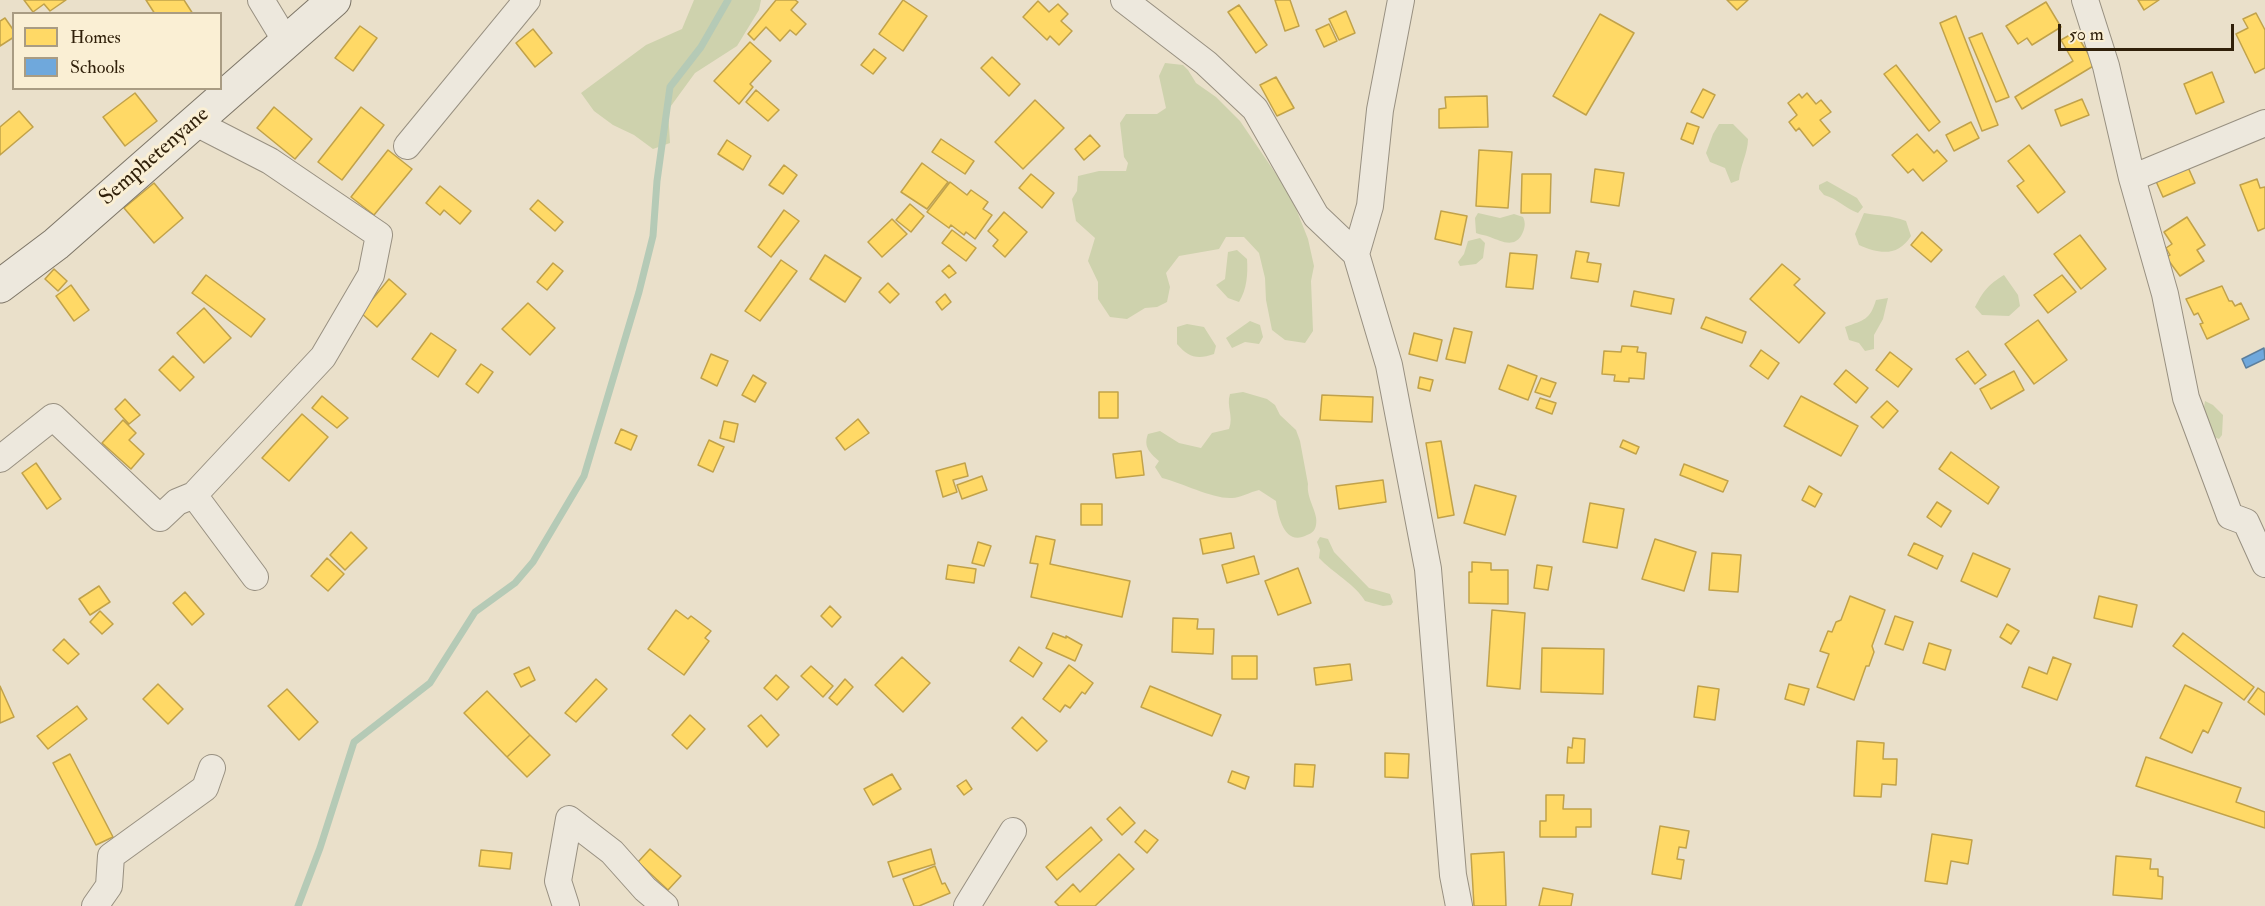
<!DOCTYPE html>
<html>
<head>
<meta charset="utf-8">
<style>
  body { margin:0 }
  #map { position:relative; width:2265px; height:906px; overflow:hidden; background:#eae0ca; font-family:"IM FELL Double Pica",serif }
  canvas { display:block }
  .legend { position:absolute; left:12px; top:12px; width:210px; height:78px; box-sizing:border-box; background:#faefd4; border:2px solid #a99c83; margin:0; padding:8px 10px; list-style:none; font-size:18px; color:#30200a }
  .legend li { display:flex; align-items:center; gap:12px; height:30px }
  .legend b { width:30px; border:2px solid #a99c83 }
  .scale { position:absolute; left:2058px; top:24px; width:176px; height:27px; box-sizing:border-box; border:3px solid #30200a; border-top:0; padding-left:8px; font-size:18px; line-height:21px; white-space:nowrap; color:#30200a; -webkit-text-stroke:4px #faefd4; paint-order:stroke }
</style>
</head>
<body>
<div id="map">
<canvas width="2265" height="906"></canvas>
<ul class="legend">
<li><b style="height:16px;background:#ffd966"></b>Homes</li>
<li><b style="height:16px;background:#6fa8dc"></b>Schools</li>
</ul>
<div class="scale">50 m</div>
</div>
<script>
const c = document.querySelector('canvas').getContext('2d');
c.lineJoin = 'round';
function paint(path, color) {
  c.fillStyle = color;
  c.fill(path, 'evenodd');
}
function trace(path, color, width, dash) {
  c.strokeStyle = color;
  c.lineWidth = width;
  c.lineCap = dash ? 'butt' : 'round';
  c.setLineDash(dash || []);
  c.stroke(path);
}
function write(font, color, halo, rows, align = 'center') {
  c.font = font + ' "IM FELL Double Pica",serif';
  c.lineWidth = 6;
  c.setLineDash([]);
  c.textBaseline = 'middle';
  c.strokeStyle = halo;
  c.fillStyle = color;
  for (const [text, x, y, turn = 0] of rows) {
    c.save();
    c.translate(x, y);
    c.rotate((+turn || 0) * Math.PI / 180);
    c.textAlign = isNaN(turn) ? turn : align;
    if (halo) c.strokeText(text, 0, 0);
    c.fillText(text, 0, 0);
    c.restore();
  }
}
const green = new Path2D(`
  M694 0H761L759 10 737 46 695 73 668 110 670 143 653 149 634 135 613 125 594 111 581 93 646 45 682 29Z
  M1165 63 1183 65 1188 70 1196 83 1216 97 1240 121 1291 196 1308 239 1314 266 1311 281 1313 331 1305 343 1285 340 1272 330 1266 300 1265 278 1259 253 1244 237H1226L1219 249 1179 256 1166 273 1170 287 1167 302 1157 307 1145 308 1127 319 1110 317 1098 299V282L1088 261 1095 238 1076 221 1072 199 1077 191 1078 176 1099 171H1126L1128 163 1124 157 1120 123 1126 114H1157L1166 108 1159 76Z
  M1719 124H1733L1748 139C1748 153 1740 166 1739 180L1731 183 1725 168 1710 162 1706 153 1713 134Z
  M1827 181 1857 198 1863 207 1858 213C1845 208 1838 199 1824 195L1819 189V185Z
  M1478 213 1500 218 1514 214 1523 217C1526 223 1525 229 1521 236 1513 248 1501 241 1490 237 1485 235 1481 235 1476 233L1475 218Z
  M1864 213C1880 216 1890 215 1906 221L1911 236C1898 257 1879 254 1859 245L1855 234Z
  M1480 238 1485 243 1483 258 1476 264 1460 266 1458 262 1464 254 1468 241Z
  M1237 250 1247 259C1248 274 1247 289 1239 302L1228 298 1216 285 1225 279 1228 252Z
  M2004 275 2018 295 2020 306 2009 316 1982 315 1975 307C1984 290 1988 285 2004 275Z
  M1888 298 1883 319 1874 335V349L1865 351 1859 343 1849 340 1845 327C1864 320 1870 320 1876 300Z
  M1250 321 1260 325 1263 337 1259 344 1245 342 1232 348 1226 338Z
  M1187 324 1204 327 1216 346 1214 354C1197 360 1188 357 1177 344V327Z
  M1243 392 1267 399 1275 405 1280 415 1296 430 1300 441 1308 484C1306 499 1319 513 1316 525 1315 531 1312 533 1307 535 1285 547 1278 517 1276 501L1259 490C1250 492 1240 498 1232 498 1212 499 1183 483 1162 478L1155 467 1159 461C1150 453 1143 447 1148 434L1160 431 1179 443 1201 448 1212 433 1229 429C1234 416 1226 406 1230 394Z
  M2205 401 2213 405 2223 415 2222 435 2219 439 2212 436 2203 413Z
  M1320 537 1328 539 1334 552 1369 588 1390 594 1393 602 1391 605 1383 606 1365 601C1356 585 1332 572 1319 558L1320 550 1317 542Z`);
const homes = new Path2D(`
  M24 0H66L50 11 44 4 33 12Z
  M146 0H184L193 14H155Z
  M776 0H795L798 2 791 10 806 24 796 35 790 30 780 41 766 27 754 40 748 34Z
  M903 0 927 16 903 51 879 34Z
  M1275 0H1290L1299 26 1285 31Z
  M1727 0H1748L1737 10Z
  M2138 0H2159L2144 10Z
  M1038 1 1049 12 1058 4 1068 14 1061 21 1072 31 1059 45 1050 36 1047 40 1023 17Z
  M2046 2 2061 27 2032 45 2027 38 2018 44 2006 26Z
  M1239 5 1267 45 1256 53 1228 12Z
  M1346 11 1355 33 1339 40 1329 19Z
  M2256 13 2265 30V68L2255 73 2236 34 2248 28 2243 19Z
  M1600 14 1634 33 1586 115 1553 96Z
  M1956 16 1998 125 1982 131 1940 23Z
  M5 18 14 31V37L0 46V21Z
  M1329 24 1337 41 1324 47 1316 30Z
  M360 26 377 38 353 71 335 58Z
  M533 29 552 53 535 67 516 43Z
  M2075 32 2095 65 2022 109 2015 97 2073 61 2061 40Z
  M1982 33 2009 97 1996 102 1969 38Z
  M750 42 771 61 750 84 753 87 739 104 714 81Z
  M874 49 886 58 873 74 861 65Z
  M992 57 1020 84 1009 96 981 68Z
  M1896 65 1940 122 1929 131 1884 74Z
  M2212 72 2224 102 2196 114 2184 84Z
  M1276 77 1294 108 1277 116 1260 85Z
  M1703 89 1715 95 1703 118 1691 112Z
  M756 90 779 110 768 121 746 102Z
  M135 93 157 121 125 146 103 117Z
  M1807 93 1816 104 1821 100 1831 112 1820 120 1830 132 1813 146 1799 128 1796 131 1789 122 1797 115 1788 103 1799 94 1802 98Z
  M1487 96 1488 127 1439 128V109L1446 108 1445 97Z
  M2082 99 2089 115 2061 126 2055 110Z
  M1035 100 1064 128 1023 169 995 142Z
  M274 107 312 139 295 159 257 128Z
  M361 107 384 125 342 180 318 162Z
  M19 111 33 127 0 155V127Z
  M1971 122 1979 138 1954 151 1946 135Z
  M1687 123 1699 127 1693 144 1681 139Z
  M1917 134 1934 153 1937 150 1947 161 1923 181 1913 169 1908 173 1892 155Z
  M1090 135 1100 146 1084 160 1075 149Z
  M941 139 974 161 965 174 932 152Z
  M727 140 751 156 743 170 718 154Z
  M2029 145 2065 192 2038 213 2017 186 2024 181 2008 161Z
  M388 150 412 169 374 215 351 197Z
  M1479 150 1512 152 1508 208 1476 206Z
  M922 163 948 182 927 209 901 192Z
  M784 165 797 175 783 194 769 185Z
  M2187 165 2195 183 2163 197 2155 179Z
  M1595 169 1624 173 1619 206 1591 202Z
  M1031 174 1054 193 1042 208 1019 188Z
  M1522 174H1551L1550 213H1521Z
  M2257 179 2260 188 2265 187V228L2258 231 2240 185Z
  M950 182 967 195 971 190 988 202 983 209 992 215 975 239 966 232 964 235 951 225 949 228 927 212Z
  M154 183 183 218 154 243 124 208Z
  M440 186 471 211 460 224 444 210 440 215 426 203Z
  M538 200 563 222 555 231 530 209Z
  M910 204 924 216 911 232 896 220Z
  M784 210 799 221 771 257 758 247Z
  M1441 211 1467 216 1461 245 1435 239Z
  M1004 212 1027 232 1005 257 993 246 998 240 988 231Z
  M2187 217 2205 245 2197 250 2204 261 2180 276 2166 257 2170 255 2166 248 2172 244 2164 232Z
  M892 219 907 234 882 257 868 242Z
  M952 230 976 248 966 261 942 243Z
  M1922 232 1942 250 1931 262 1911 245Z
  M2080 235 2106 269 2081 289 2054 254Z
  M1576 251 1589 253 1587 262 1601 264 1598 282 1571 278Z
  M1510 253 1537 255 1533 289 1506 287Z
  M825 255 861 278 845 302 810 279Z
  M781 260 797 271 760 321 745 311Z
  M553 263 563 271 547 290 537 282Z
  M1782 264 1800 279 1794 285 1825 313 1799 343 1750 299Z
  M949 265 956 273 949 278 942 271Z
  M54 269 67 281 58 291 45 279Z
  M206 275 265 319 251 337 192 293Z
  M2062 275 2076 292 2048 313 2034 295Z
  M389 279 406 294 377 327 361 313Z
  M888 283 899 294 890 303 879 292Z
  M71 285 89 310 74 321 56 296Z
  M2222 286 2229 301H2232L2235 306 2241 303 2249 319 2207 339 2200 324 2203 323 2198 313 2194 315 2186 299Z
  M1634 291 1674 299 1671 314 1631 306Z
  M945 294 951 302 942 310 936 302Z
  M528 303 555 328 530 355 502 329Z
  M204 308 231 338 204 363 177 333Z
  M1706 317 1746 332 1742 343 1701 328Z
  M2038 320 2067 360 2034 384 2005 344Z
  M1454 328 1472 332 1465 363 1446 359Z
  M431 333 456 350 438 377 412 359Z
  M1414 333 1442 340 1437 361 1409 354Z
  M1622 346 1638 347 1637 352 1646 353 1644 379 1629 378V382L1614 381 1615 375 1602 374 1604 351 1621 352Z
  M1761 350 1779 363 1768 379 1750 366Z
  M1968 351 1986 375 1975 384 1956 359Z
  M1890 352 1912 369 1898 387 1876 370Z
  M711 354 728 361 717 386 701 378Z
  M173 356 194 377 180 391 159 370Z
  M481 364 493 372 478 393 466 384Z
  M1508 365 1537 376 1528 400 1499 389Z
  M1846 370 1868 388 1856 403 1834 384Z
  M2014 371 2024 390 1991 409 1980 389Z
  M753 375 766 383 755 402 742 395Z
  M1420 377 1433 380 1430 391 1418 388Z
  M1541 378 1556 383 1550 397 1535 392Z
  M1099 392H1118V418H1099Z
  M1322 395 1373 397 1372 422 1320 420Z
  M322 396 348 418 337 428 312 408Z
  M1801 396 1858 426 1841 456 1784 426Z
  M1540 398 1556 403 1552 414 1536 408Z
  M125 399 140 415 129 424 115 409Z
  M1887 401 1898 411 1883 428 1871 417Z
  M302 414 328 437 289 481 262 458Z
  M858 419 869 433 845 450 836 438Z
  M123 420 136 433 129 440 144 454 131 469 102 443Z
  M724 421 738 424 734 442 720 438Z
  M621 429 637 436 631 450 615 443Z
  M709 440 724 447 713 472 698 465Z
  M1623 440 1639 447 1636 454 1620 447Z
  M1441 441 1454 515 1438 518 1426 443Z
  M1141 451 1144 475 1116 478 1113 454Z
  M1951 452 1999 487 1988 504 1939 469Z
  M36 463 61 499 47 509 22 473Z
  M965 463 968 476 953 480 957 492 943 497 936 471Z
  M1684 464 1728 481 1723 492 1680 475Z
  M982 476 987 490 962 499 957 485Z
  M1383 480 1386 502 1339 509 1336 486Z
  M1475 485 1516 496 1505 535 1464 523Z
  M1809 486 1822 494 1815 507 1802 500Z
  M1937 502 1951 511 1941 527 1927 517Z
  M1590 503 1624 509 1617 548 1583 542Z
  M1081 504H1102V525H1081Z
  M351 532 367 548 345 570 330 555Z
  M1231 533 1234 548 1203 554 1200 539Z
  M1036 536 1055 540 1050 564 1130 581 1122 617 1031 597 1038 564 1030 563Z
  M1655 539 1696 552 1684 591 1642 579Z
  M978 542 991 546 984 566 972 563Z
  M1914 543 1943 556 1937 569 1908 555Z
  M1712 553 1741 555 1738 592 1709 590Z
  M1973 553 2010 569 1997 597 1961 581Z
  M1254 556 1259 574 1227 583 1222 565Z
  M327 558 344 574 328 591 311 576Z
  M1472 562 1491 563V570H1508V604L1469 603V572H1472Z
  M948 565 976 569 974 583 946 579Z
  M1537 565 1552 567 1548 590 1534 588Z
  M1298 568 1311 603 1278 615 1265 581Z
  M99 586 110 602 90 615 79 599Z
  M185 592 204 614 192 625 173 603Z
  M1850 596 1885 610 1872 646 1874 652 1869 666H1866L1854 700 1817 687 1829 654 1820 651 1828 631 1832 632 1836 622 1841 620Z
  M2099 596 2137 605 2132 627 2094 618Z
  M830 606 841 617 832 627 821 616Z
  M676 610 688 619 691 616 711 631 705 638 709 641 684 675 648 649Z
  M1492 610 1525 613 1520 689 1487 686Z
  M100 611 113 624 102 634 90 622Z
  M1895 616 1913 622 1903 650 1885 644Z
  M1173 618 1198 619 1197 629H1214L1213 654 1172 652Z
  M2007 624 2019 631 2011 644 2000 637Z
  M1053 633 1066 638V636L1082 645 1075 661 1046 648Z
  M2183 633 2254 687 2244 700 2173 646Z
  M64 639 79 654 68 664 53 650Z
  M1929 643 1951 650 1945 670 1923 663Z
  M1019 647 1042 663 1033 677 1010 661Z
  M1542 648 1604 649 1603 694 1541 692Z
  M1232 656H1257V679H1232Z
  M902 657 930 683 903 712 875 685Z
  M2053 657 2071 664 2057 700 2022 687 2029 667 2047 674Z
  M1350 664 1352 680 1316 685 1314 668Z
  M1069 665 1093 683 1085 694 1082 692 1070 708 1065 705 1060 712 1043 699Z
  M811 666 833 686 823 697 801 676Z
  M529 667 535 680 521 687 514 674Z
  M776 675 789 687 777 700 764 688Z
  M596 679 607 689 576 722 565 713Z
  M845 679 853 687 837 705 829 698Z
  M158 684 183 709 168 724 143 699Z
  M1789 684 1809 689 1804 705 1785 699Z
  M2185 685 2222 703 2208 733 2203 730 2192 753 2160 738Z
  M0 686 14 717 0 723Z
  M1150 686 1221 715 1212 736 1141 707Z
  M1698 686 1719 689 1715 720 1694 717Z
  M2258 688 2265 693V715L2248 702Z
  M287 689 318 722 299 740 268 706Z
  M487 691 530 735 507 757 464 713Z
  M77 706 87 719 48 749 37 736Z
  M690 715 705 729 687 749 672 735Z
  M761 715 779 735 767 747 748 726Z
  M1022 717 1047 741 1037 751 1012 728Z
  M530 735 550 755 527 777 507 757Z
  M1573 738 1585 739 1584 763H1567L1568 747 1572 748Z
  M1857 741 1884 743 1883 759H1897L1896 785 1882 784 1881 797 1854 796Z
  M1385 753 1409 754 1408 778 1385 777Z
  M70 754 113 837 96 845 53 763Z
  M2146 757 2241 788 2236 802 2265 812V828L2136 786Z
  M1295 764 1315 765 1313 787 1294 786Z
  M1232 771 1249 777 1245 789 1228 782Z
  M892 774 901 789 873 805 864 789Z
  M966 780 972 789 964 795 957 786Z
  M1546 795H1564L1563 809H1591V827H1576V837H1540V821H1546Z
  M1120 807 1135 823 1122 835 1107 819Z
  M1660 826 1689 831 1686 848 1679 847 1677 859 1684 860 1681 879 1652 874Z
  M1091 827 1102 840 1057 880 1046 867Z
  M1145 830 1158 840 1147 853 1135 842Z
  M1932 834 1972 840 1968 864 1951 861 1947 884 1925 881Z
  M650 849 681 876 668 890 638 862Z
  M931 849 935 864 893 877 888 862Z
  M481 850 512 853 510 869 479 866Z
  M1504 852 1506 906H1474L1471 854Z
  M1119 854 1134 869 1095 906H1059L1055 902 1073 884 1080 892Z
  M2116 856 2151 859 2150 869H2158V876L2163 877 2162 899 2113 895Z
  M935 866 942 884 945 883 950 893 919 906H914L903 879Z
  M1543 888 1573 894 1571 906H1539Z`);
const schools = new Path2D(`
  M2264 348 2265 359 2246 368 2242 359Z`);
const stream = new Path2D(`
  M298 906 320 848 354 742 430 683 475 612 515 583 533 562 584 476 639 292 653 236 657 181 670 87 701 47 728 0`);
const minor = new Path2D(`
  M261 0 287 43
  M1124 0 1206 63 1255 109 1316 216 1356 254
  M1401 0 1380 110 1370 206 1356 254 1389 365 1428 569 1453 875 1459 906
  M2085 0 2106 66 2132 178
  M194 122 270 161 379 235 371 275 323 357 194 495
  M2265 123 2132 178 2165 294 2186 398 2230 516 2246 522 2265 564
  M407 146 527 0
  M0 459 53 417 160 518 177 502 194 495 255 577
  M95 906 109 886 111 856 205 788 212 768
  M566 906 558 881 569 819 612 852 645 889 665 906
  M967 906 1013 831`);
const secondary = new Path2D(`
  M0 286 56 244 334 0`);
const streetNames = [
  ["Semphetenyane",155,157,-41]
];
paint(green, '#ced2ad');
paint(homes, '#ffd966');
trace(homes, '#c1a24a', 1.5);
paint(schools, '#6fa8dc');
trace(schools, '#5c7f9d', 1.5);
trace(stream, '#b5cab6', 7);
trace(minor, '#989081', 28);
trace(secondary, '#7d7567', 35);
trace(minor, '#ede8dd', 26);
trace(secondary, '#ede8dd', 33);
write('22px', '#30200a', '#faefd4', streetNames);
</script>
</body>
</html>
